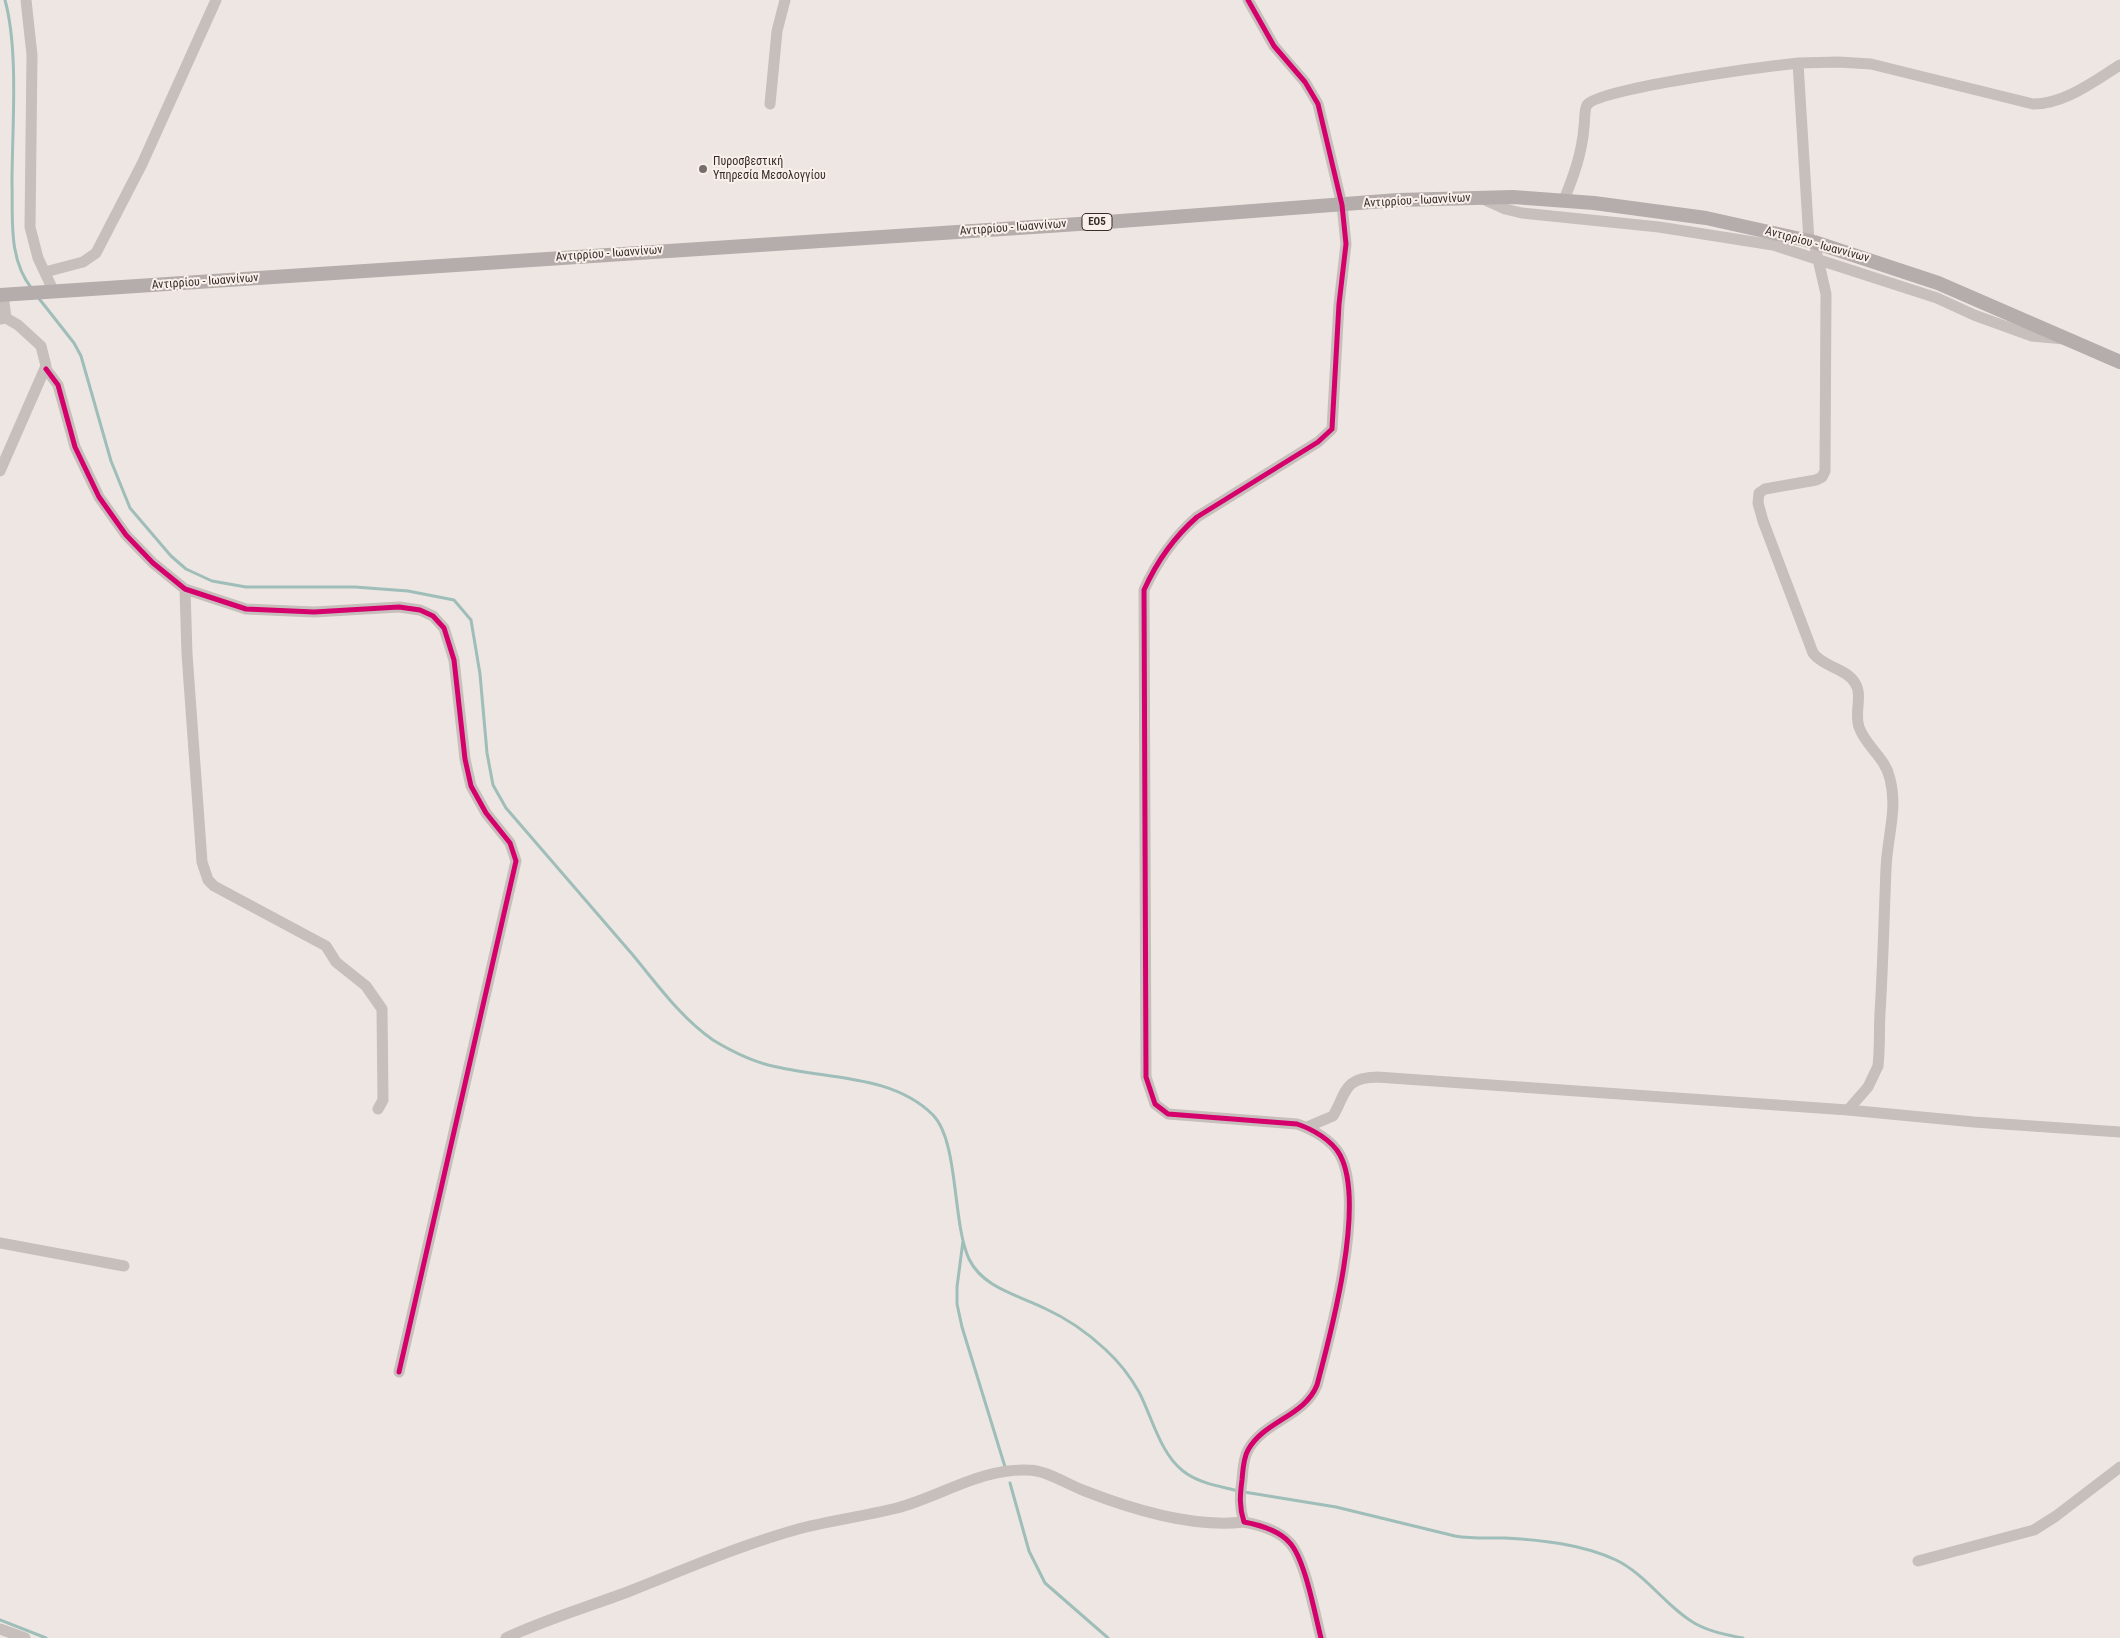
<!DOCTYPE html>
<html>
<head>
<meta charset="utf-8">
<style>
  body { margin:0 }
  canvas { display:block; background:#ede6e2 }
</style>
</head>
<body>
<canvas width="2120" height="1638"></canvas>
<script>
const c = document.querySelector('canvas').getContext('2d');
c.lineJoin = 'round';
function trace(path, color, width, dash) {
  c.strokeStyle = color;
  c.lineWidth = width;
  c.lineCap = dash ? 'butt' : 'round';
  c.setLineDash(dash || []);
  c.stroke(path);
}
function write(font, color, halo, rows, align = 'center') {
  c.font = font + ' "Roboto Condensed",sans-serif';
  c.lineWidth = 4;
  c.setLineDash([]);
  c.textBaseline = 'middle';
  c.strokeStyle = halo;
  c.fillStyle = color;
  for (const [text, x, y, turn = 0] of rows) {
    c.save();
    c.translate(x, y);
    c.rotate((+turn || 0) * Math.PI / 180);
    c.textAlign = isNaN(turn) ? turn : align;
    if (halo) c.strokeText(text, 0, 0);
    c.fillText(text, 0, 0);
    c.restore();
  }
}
const stream = new Path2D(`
  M5 0C19 51 12 129 12 183 13 220 8 259 32 289
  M37 296 74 343 81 356 111 461 130 508 171 556 186 569 212 581 246 587H355L408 591 454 600 471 620 480 674 487 753 493 785 506 808C548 857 590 906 632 954 657 984 681 1018 713 1040 731 1051 756 1063 777 1067 829 1079 893 1075 933 1115 959 1142 952 1222 969 1259 983 1288 1018 1295 1044 1308 1066 1318 1088 1333 1106 1350 1119 1362 1130 1376 1139 1392 1152 1417 1160 1453 1183 1471 1198 1483 1219 1486 1238 1491
  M963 1241 957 1287V1304L962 1327 1006 1470
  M1010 1483 1029 1551 1045 1583 1108 1638
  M1244 1492 1336 1507 1455 1536C1472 1539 1488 1538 1505 1538 1541 1540 1582 1544 1616 1560 1647 1575 1666 1607 1696 1624 1711 1632 1727 1635 1743 1638
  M0 1620 46 1638`);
const minor = new Path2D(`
  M26 0 32 55 30 227 38 258 54 292
  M1248 0 1274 46 1305 82 1318 104 1342 205 1346 244 1339 304 1332 429 1318 442 1197 517C1173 538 1157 561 1144 590L1146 1077 1155 1104 1168 1114 1297 1124C1312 1129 1332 1140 1340 1155 1366 1203 1331 1333 1317 1385 1305 1416 1264 1421 1248 1450 1243 1459 1243 1470 1242 1480 1240 1495 1239 1507 1244 1522 1260 1525 1278 1530 1289 1542 1305 1558 1315 1615 1321 1638
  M770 104 777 31 785 0
  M1481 198 1505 209 1522 213 1659 227 1773 245 1937 298 1974 315 2032 336 2064 339
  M1564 200C1574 175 1582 153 1584 127 1585 121 1584 110 1587 105 1599 88 1770 66 1798 63
  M1809 241 1798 63 1838 62 1871 64 2033 104C2065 104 2094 81 2120 65
  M1814 242 1826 294 1825 471 1822 477 1816 480 1765 489 1759 493 1758 503 1763 521 1813 653C1823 667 1846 668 1855 683 1863 695 1854 713 1859 727 1866 747 1886 758 1890 779 1898 810 1887 837 1886 869 1884 917 1883 965 1880 1013 1879 1031 1880 1049 1878 1066L1868 1087 1848 1110
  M45 272 83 262 96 253 142 164 216 0
  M3 295 6 318
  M0 319 6 318 18 325 41 346 46 366 0 471
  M46 369 58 385 75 447 99 497 126 535 153 563 185 589 246 609 314 612 399 607 420 610 433 616 444 628 454 660 465 759 471 786 486 813 510 843 516 861 399 1372
  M185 589 187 654 202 862 208 880 214 886 326 946 336 962 366 986 382 1009 383 1100 378 1109
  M1307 1127 1333 1116C1347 1092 1343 1078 1377 1077L1848 1110 1974 1122 2120 1132
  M0 1243 124 1266
  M1918 1561 2034 1530 2056 1516 2120 1467
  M0 1629 25 1638
  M506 1638C546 1619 588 1607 630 1591 686 1569 743 1544 802 1528 833 1520 865 1516 897 1508 939 1497 982 1468 1027 1470 1047 1470 1066 1484 1085 1491 1131 1509 1194 1528 1244 1522`);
const major = new Path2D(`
  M0 295 1094 223 1398 200 1513 197 1594 203 1706 218 1814 242 1938 283 2120 362`);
const cycleway = new Path2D(`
  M1248 0 1274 46 1305 82 1318 104 1342 205 1346 244 1339 304 1332 429 1318 442 1197 517C1173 538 1157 561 1144 590L1146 1077 1155 1104 1168 1114 1297 1124C1312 1129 1332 1140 1340 1155 1366 1203 1331 1333 1317 1385 1305 1416 1264 1421 1248 1450 1243 1459 1243 1470 1242 1480 1240 1495 1239 1507 1244 1522 1260 1525 1278 1530 1289 1542 1305 1558 1315 1615 1321 1638
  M46 369 58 385 75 447 99 497 126 535 153 563 185 589 246 609 314 612 399 607 420 610 433 616 444 628 454 660 465 759 471 786 486 813 510 843 516 861 399 1372`);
const markers = [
  [703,169,5,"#776d6a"]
];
const shields = [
  [1097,222,30]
];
const shieldNames = [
  ["ΕΟ5",1097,222]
];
const poiNames = [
  ["Πυροσβεστική",713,162],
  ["Υπηρεσία Μεσολογγίου",713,176]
];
const streetNames = [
  ["Αντιρρίου - Ιωαννίνων",1417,201,-3],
  ["Αντιρρίου - Ιωαννίνων",1013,228,-4],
  ["Αντιρρίου - Ιωαννίνων",1817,245,15],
  ["Αντιρρίου - Ιωαννίνων",609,254,-4],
  ["Αντιρρίου - Ιωαννίνων",205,282,-4]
];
trace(stream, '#9fbeb9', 3);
trace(minor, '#c6bfbc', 11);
trace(major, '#b5adab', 14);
trace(cycleway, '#d6006c', 5);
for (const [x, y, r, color] of markers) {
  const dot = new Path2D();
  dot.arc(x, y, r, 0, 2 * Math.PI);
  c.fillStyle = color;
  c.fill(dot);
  trace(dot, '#f9f0eb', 2);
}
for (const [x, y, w] of shields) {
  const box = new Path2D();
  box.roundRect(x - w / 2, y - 8.5, w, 17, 4);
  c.fillStyle = '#f9f0eb';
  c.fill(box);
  trace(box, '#372c2a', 1);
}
write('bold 11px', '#372c2a', null, shieldNames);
write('12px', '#372c2a', '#f9f0eb', poiNames, 'left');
write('12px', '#372c2a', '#f9f0eb', streetNames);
</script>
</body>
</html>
